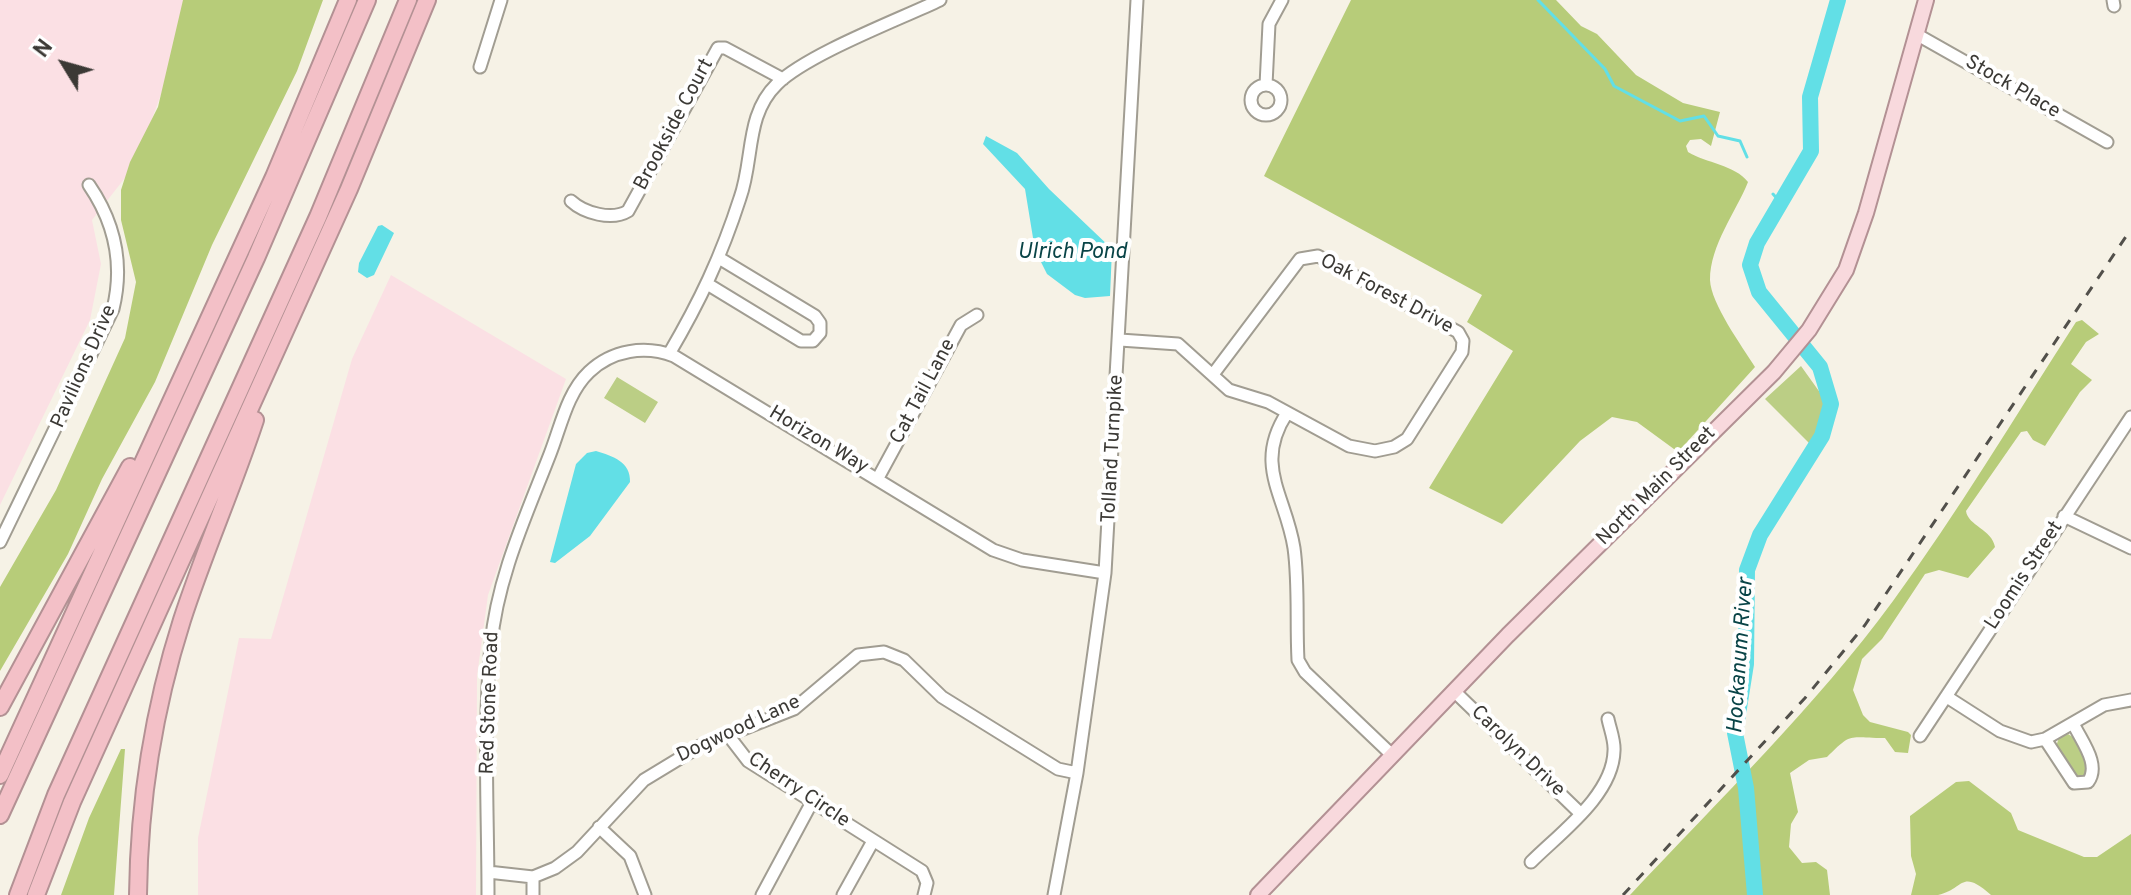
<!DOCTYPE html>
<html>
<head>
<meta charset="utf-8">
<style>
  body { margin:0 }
  #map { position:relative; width:2131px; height:895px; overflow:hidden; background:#f6f2e6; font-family:Overpass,sans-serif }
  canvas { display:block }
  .north { position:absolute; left:24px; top:24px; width:80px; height:80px; -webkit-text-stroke:6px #fff; paint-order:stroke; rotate:307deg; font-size:22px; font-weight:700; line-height:32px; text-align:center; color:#3b3935 }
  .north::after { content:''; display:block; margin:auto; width:28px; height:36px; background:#3b3935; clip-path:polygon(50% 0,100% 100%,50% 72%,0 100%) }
</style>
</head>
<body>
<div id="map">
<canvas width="2131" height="895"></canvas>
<div class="north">N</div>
</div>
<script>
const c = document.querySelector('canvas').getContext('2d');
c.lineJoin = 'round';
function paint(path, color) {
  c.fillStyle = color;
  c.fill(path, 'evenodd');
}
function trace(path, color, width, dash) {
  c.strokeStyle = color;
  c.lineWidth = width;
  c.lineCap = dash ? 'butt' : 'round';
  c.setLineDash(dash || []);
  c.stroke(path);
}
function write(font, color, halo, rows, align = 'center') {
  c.font = font + ' Overpass,sans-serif';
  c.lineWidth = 8;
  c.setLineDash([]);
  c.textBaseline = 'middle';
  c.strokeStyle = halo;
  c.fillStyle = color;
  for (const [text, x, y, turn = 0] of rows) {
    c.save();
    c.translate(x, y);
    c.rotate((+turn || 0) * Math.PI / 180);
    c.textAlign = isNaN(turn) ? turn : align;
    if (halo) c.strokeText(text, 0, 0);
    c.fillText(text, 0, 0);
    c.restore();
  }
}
const commercial = new Path2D(`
  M0 0H187L167 78 135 165 92 220 101 264 90 320 0 505Z
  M391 275 566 379 488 595 477 676 476 895H198V838L239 638 271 639 352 359Z`);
const green = new Path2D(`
  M1801 366 1826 401 1811 445 1765 399Z
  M617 377 658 402 645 423 604 398Z
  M2068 734 2076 739 2089 765 2086 777 2076 779 2056 746 2059 738Z`);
const forest = new Path2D(`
  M183 0H323L297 71 212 245 155 382 102 479 68 554 0 671V587L56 490 125 338 136 282 121 220V190L130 162 158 107Z
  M1351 0H1556L1581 26 1597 34 1636 75 1683 103 1720 112 1711 146 1701 139 1690 140 1686 146 1688 152C1706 163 1735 165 1748 182 1736 212 1710 245 1710 280 1711 304 1742 346 1755 367L1678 452 1637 422 1612 417 1580 441 1502 524 1429 488 1513 351 1467 322 1482 295 1264 176Z
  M2082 320 2099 334 2086 342 2071 364 2092 380 2080 392 2045 446 2033 440 2027 431 2021 432 1966 511C1968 526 1992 529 1995 547L1968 578 1939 570 1925 574 1882 639 1862 659 1853 690 1863 715 1870 722 1908 732 1911 735 1908 753 1895 752 1885 738C1848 738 1853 731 1827 757L1809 760 1790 773 1798 812 1791 824 1789 847 1802 863 1816 862 1827 870 1830 895H1630C1720 799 1815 707 1893 601 1958 512 2016 415 2076 322Z
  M121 749H125L114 895H61L89 818Z
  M1969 781 2011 813 2018 830 2084 857H2097L2131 834V895H1991C1960 868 1965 889 1938 895 1930 895 1919 895 1911 895L1916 874 1911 856 1910 816 1956 782Z`);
const water = new Path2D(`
  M986 136 1017 153 1049 189 1112 249 1110 296 1085 298 1075 295 1047 274 1035 250 1025 189 983 144Z
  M382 225 394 233 374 275 367 278 358 272 359 263 378 226Z
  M596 451C613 456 631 462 630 482L590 536 555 563 550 562 576 464 587 453Z`);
const stream = new Path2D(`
  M1538 0 1605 69 1614 86 1680 121 1704 116 1718 136 1740 141 1747 157
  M1773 194 1782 204`);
const river = new Path2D(`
  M1755 895 1746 788 1735 733 1746 664 1747 570 1760 535 1822 436 1831 404 1820 367 1759 292 1750 265 1757 243 1811 151 1810 97 1838 0`);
const minor = new Path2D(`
  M2113 0 2114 6
  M1916 34 2107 142
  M480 67 501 0
  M1251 100a15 15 0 1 1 30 0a15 15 0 1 1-30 0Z
  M1266 85 1269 24 1282 0
  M571 201C584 213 612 221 628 211L718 48H725L783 79
  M709 285 801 341H813L820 333V323L815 316 719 258
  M1120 340 1178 344 1229 390 1268 402 1349 446 1375 451 1394 447 1407 439 1462 352 1463 341 1458 332 1318 256 1300 259 1214 373
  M669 354C700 301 721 257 740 198 754 159 745 115 777 84 808 54 898 20 940 0
  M1287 413C1253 465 1286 496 1294 548 1299 584 1296 623 1298 660L1305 672 1392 755
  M878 478 961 325 977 315
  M2064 516 2131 548
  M0 542 113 309C124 264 115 223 89 185
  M1454 691 1580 813
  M1947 697 2000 731 2031 742 2045 739 2104 705 2131 700
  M728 735 748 761 922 871 927 883 924 895
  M1920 736 2131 417
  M2045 739 2074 783 2088 782C2101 764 2081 741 2073 723
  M599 827 630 856 645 895
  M1531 862C1560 833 1613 795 1614 751 1615 741 1610 729 1608 719
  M488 872 533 877 555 868 577 852 644 780 700 746 794 709 858 655 884 652 904 660 942 697 1058 769 1077 773
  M533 877V895
  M488 895C488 812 483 727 491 645 497 578 526 516 550 454 561 426 567 393 589 372 612 350 645 345 674 356L993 550 1022 560 1105 573
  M762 895 812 802
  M843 895 873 841
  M1054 895 1077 773 1105 573 1137 0`);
const major = new Path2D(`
  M1258 895 1508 635 1774 372 1809 330 1846 270 1866 213 1926 0`);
const highway = new Path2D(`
  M0 707 130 467
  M0 775 274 177 348 0
  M0 815 256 258 367 0
  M18 895 56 795 318 217 408 0
  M36 895 72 802 349 189 427 0
  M138 895C139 802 154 708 182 620 204 552 233 487 255 420`);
const rail = new Path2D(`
  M1623 895 1805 698 1865 625 2131 229`);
const streetNames = [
  ["Stock Place",2012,88,30],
  ["Brookside Court",675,125,-62],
  ["Oak Forest Drive",1386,295,28],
  ["Pavilions Drive",85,367,-66],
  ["Cat Tail Lane",924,392,-62],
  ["Horizon Way",818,441,31],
  ["Tolland Turnpike",1114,449,-87],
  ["North Main Street",1657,487,-45],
  ["Loomis Street",2025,576,-57],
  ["Red Stone Road",491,703,-88],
  ["Dogwood Lane",739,730,-25],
  ["Carolyn Drive",1517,752,44],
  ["Cherry Circle",798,791,34]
];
const waterNames = [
  ["Ulrich Pond",1072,254],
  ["Hockanum River",1742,656,-86]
];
paint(commercial, '#fbe0e4');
paint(green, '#bbce85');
paint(forest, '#b7cc79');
paint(water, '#62dfe6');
trace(stream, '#62dfe6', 3);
trace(river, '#62dfe6', 16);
trace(minor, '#a19d92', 15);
trace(major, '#b39194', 18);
trace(highway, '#b39194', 20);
trace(minor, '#fff', 11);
trace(major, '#f8d9dd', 14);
trace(highway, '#f3c0c7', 16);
trace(rail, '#52504b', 3, [10, 10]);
write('20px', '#3b3935', '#fff', streetNames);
write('italic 22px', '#094447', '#fff', waterNames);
</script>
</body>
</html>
